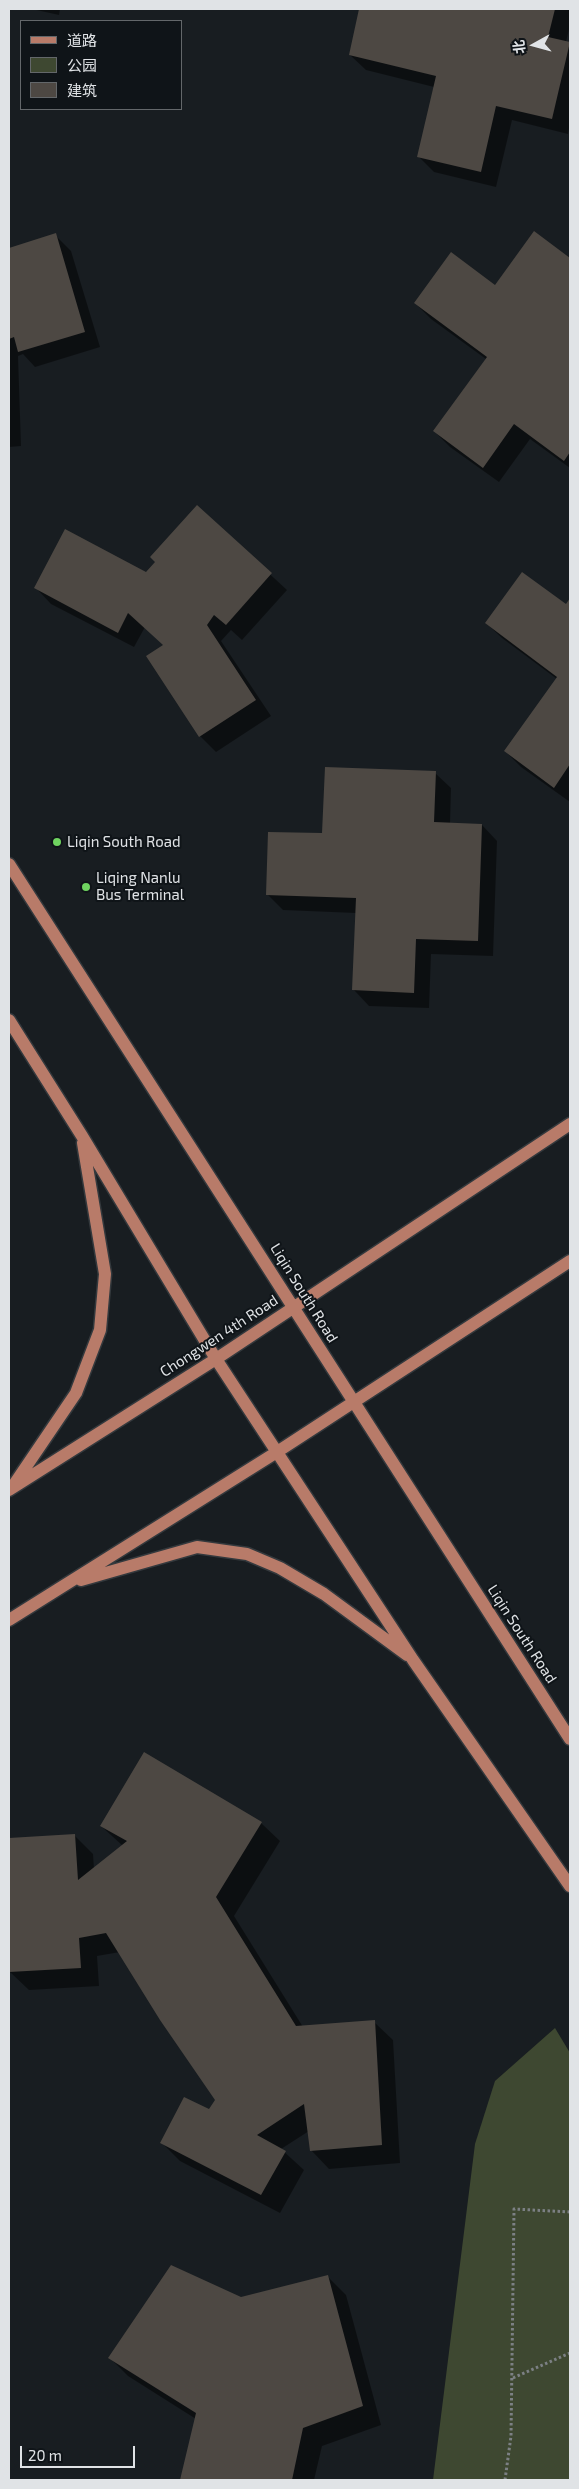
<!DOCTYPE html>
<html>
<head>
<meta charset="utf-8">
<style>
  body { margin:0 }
  #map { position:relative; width:579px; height:2489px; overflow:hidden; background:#181d21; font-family:"Exo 2","Noto Sans SC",sans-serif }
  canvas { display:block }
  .frame { position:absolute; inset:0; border:10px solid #e0e3e6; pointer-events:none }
  .legend { position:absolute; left:20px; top:20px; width:162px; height:90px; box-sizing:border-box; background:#0f1418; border:1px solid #63676a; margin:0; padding:6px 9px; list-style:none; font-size:15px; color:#e0e3e6 }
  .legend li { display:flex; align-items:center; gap:10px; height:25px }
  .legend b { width:25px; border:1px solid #63676a }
  .north { position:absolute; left:509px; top:20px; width:50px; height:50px; -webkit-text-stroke:4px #0f1418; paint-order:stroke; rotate:263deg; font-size:14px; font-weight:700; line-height:20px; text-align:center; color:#e0e3e6 }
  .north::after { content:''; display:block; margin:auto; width:18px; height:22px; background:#e0e3e6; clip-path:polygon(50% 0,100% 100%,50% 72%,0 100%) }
  .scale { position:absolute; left:20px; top:2446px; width:115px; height:22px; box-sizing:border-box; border:2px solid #e0e3e6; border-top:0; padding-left:6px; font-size:15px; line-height:18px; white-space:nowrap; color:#e0e3e6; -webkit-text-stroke:4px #0f1418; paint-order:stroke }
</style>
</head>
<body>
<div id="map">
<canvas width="579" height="2489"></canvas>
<div class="frame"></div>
<ul class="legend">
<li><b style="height:6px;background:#b87b69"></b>道路</li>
<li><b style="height:14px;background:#3e4831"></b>公园</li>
<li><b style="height:14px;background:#4d4843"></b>建筑</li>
</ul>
<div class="north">北</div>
<div class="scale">20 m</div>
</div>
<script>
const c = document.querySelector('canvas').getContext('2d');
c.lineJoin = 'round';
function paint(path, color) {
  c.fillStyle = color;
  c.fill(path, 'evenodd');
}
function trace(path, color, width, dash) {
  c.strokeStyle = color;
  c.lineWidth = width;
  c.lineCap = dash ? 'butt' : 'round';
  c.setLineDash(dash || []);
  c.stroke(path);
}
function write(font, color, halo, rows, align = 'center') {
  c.font = font + ' "Exo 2",sans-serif';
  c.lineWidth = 4;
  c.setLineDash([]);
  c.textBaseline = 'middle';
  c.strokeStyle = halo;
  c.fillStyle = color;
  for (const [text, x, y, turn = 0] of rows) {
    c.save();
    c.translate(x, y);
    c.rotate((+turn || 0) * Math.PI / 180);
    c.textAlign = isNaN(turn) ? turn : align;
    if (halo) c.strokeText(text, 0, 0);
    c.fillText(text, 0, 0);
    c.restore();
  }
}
const green = new Path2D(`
  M555 2028 570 2053V2480H433L475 2144 495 2081Z`);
const shadow = new Path2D(`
  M32 9H60L59 15Z
  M361 9H570V25L566 42 570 44V122L568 134 512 120 496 187 434 172 418 156 434 87 366 70 350 55Z
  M534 233 570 259V468L530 439 499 482 450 447 434 431 486 359 431 319 415 303 495 286Z
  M55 235 71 251 100 347 35 367 23 354 18 356 21 446 9 447V249Z
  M197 507 287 590 242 640 231 630 221 641 271 716 216 752 200 736 148 657 164 645 145 627 134 647 51 604 36 588 147 574Z
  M570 601V802L521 767 505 751 557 679 502 638 486 623 567 606Z
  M435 773 451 788 450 824 482 825 497 841 493 956 431 954 429 1008 369 1006 354 990 356 913 283 910 267 894 323 835Z
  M261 1823 280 1841 234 1916 303 2027 374 2022 393 2040 400 2163 329 2169 311 2150 309 2131 281 2149 304 2170 280 2213 180 2161 162 2143 210 2110 217 2100 120 1952 97 1956 99 1986 29 1990 10 1972 9 1840 74 1835 93 1854 94 1869 123 1846 101 1826Z
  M328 2277 346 2295 381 2425 322 2446 314 2480H181L196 2419 128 2376 109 2357 241 2299Z`);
const building = new Path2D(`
  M359 9H555L548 37 570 42 552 119 496 106 481 172 417 157 436 76 349 55Z
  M534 231 570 258V452L564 461 514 424 483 468 433 431 487 357 414 303 451 252 495 285Z
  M56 233 85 332 18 352 14 337 9 339V248Z
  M197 505 272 573 226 625 214 615 207 625 256 700 199 737 146 656 163 645 128 613 118 633 34 588 65 529 146 572 155 562 150 557Z
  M522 572 566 604 570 598V764L554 788 504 751 557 677 485 623Z
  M325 767 436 771 434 822 482 824 478 941 416 939 414 993 352 990 356 898 266 895 268 832 322 833Z
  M144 1752 262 1822 216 1897 296 2026 375 2020 382 2145 310 2151 304 2104 257 2135 286 2151 261 2195 160 2143 184 2097 209 2109 215 2100 160 2020 106 1933 79 1938 81 1968 9 1972V1838L75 1834 78 1880 127 1841 100 1826Z
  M171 2265 241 2297 328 2275 363 2406 303 2428 292 2480H180L196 2413 108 2358Z`);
const path = new Path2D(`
  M513 2378 570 2353
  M505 2480 511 2436 514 2209 570 2212`);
const secondary = new Path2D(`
  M9 864 570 1739
  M9 1020 82 1136 216 1359 413 1660 570 1886
  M15 1483 76 1393 100 1330 105 1274 83 1143
  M9 1490 216 1359 570 1124
  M81 1580 197 1547 247 1554 280 1568 324 1594 407 1655
  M9 1620 277 1452 570 1261`);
const markers = [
  [57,842,5,"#6fd360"],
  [86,887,5,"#6fd360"]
];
const poiNames = [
  ["Liqin South Road",67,842],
  ["Liqing Nanlu",96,878],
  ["Bus Terminal",96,895]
];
const streetNames = [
  ["Liqin South Road",304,1293,58],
  ["Chongwen 4th Road",219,1336,-33],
  ["Liqin South Road",522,1634,57]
];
paint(green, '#3e4831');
paint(shadow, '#0007');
paint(building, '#4d4843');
trace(secondary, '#34393d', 15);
trace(path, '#7c8084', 3, [2.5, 2.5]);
trace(secondary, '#b87b69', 12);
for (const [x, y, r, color] of markers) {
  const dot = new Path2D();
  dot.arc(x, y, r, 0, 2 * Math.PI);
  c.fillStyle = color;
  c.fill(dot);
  trace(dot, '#0f1418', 2);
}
write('15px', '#e0e3e6', '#0f1418', poiNames, 'left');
write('15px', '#e0e3e6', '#0f1418', streetNames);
</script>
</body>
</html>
